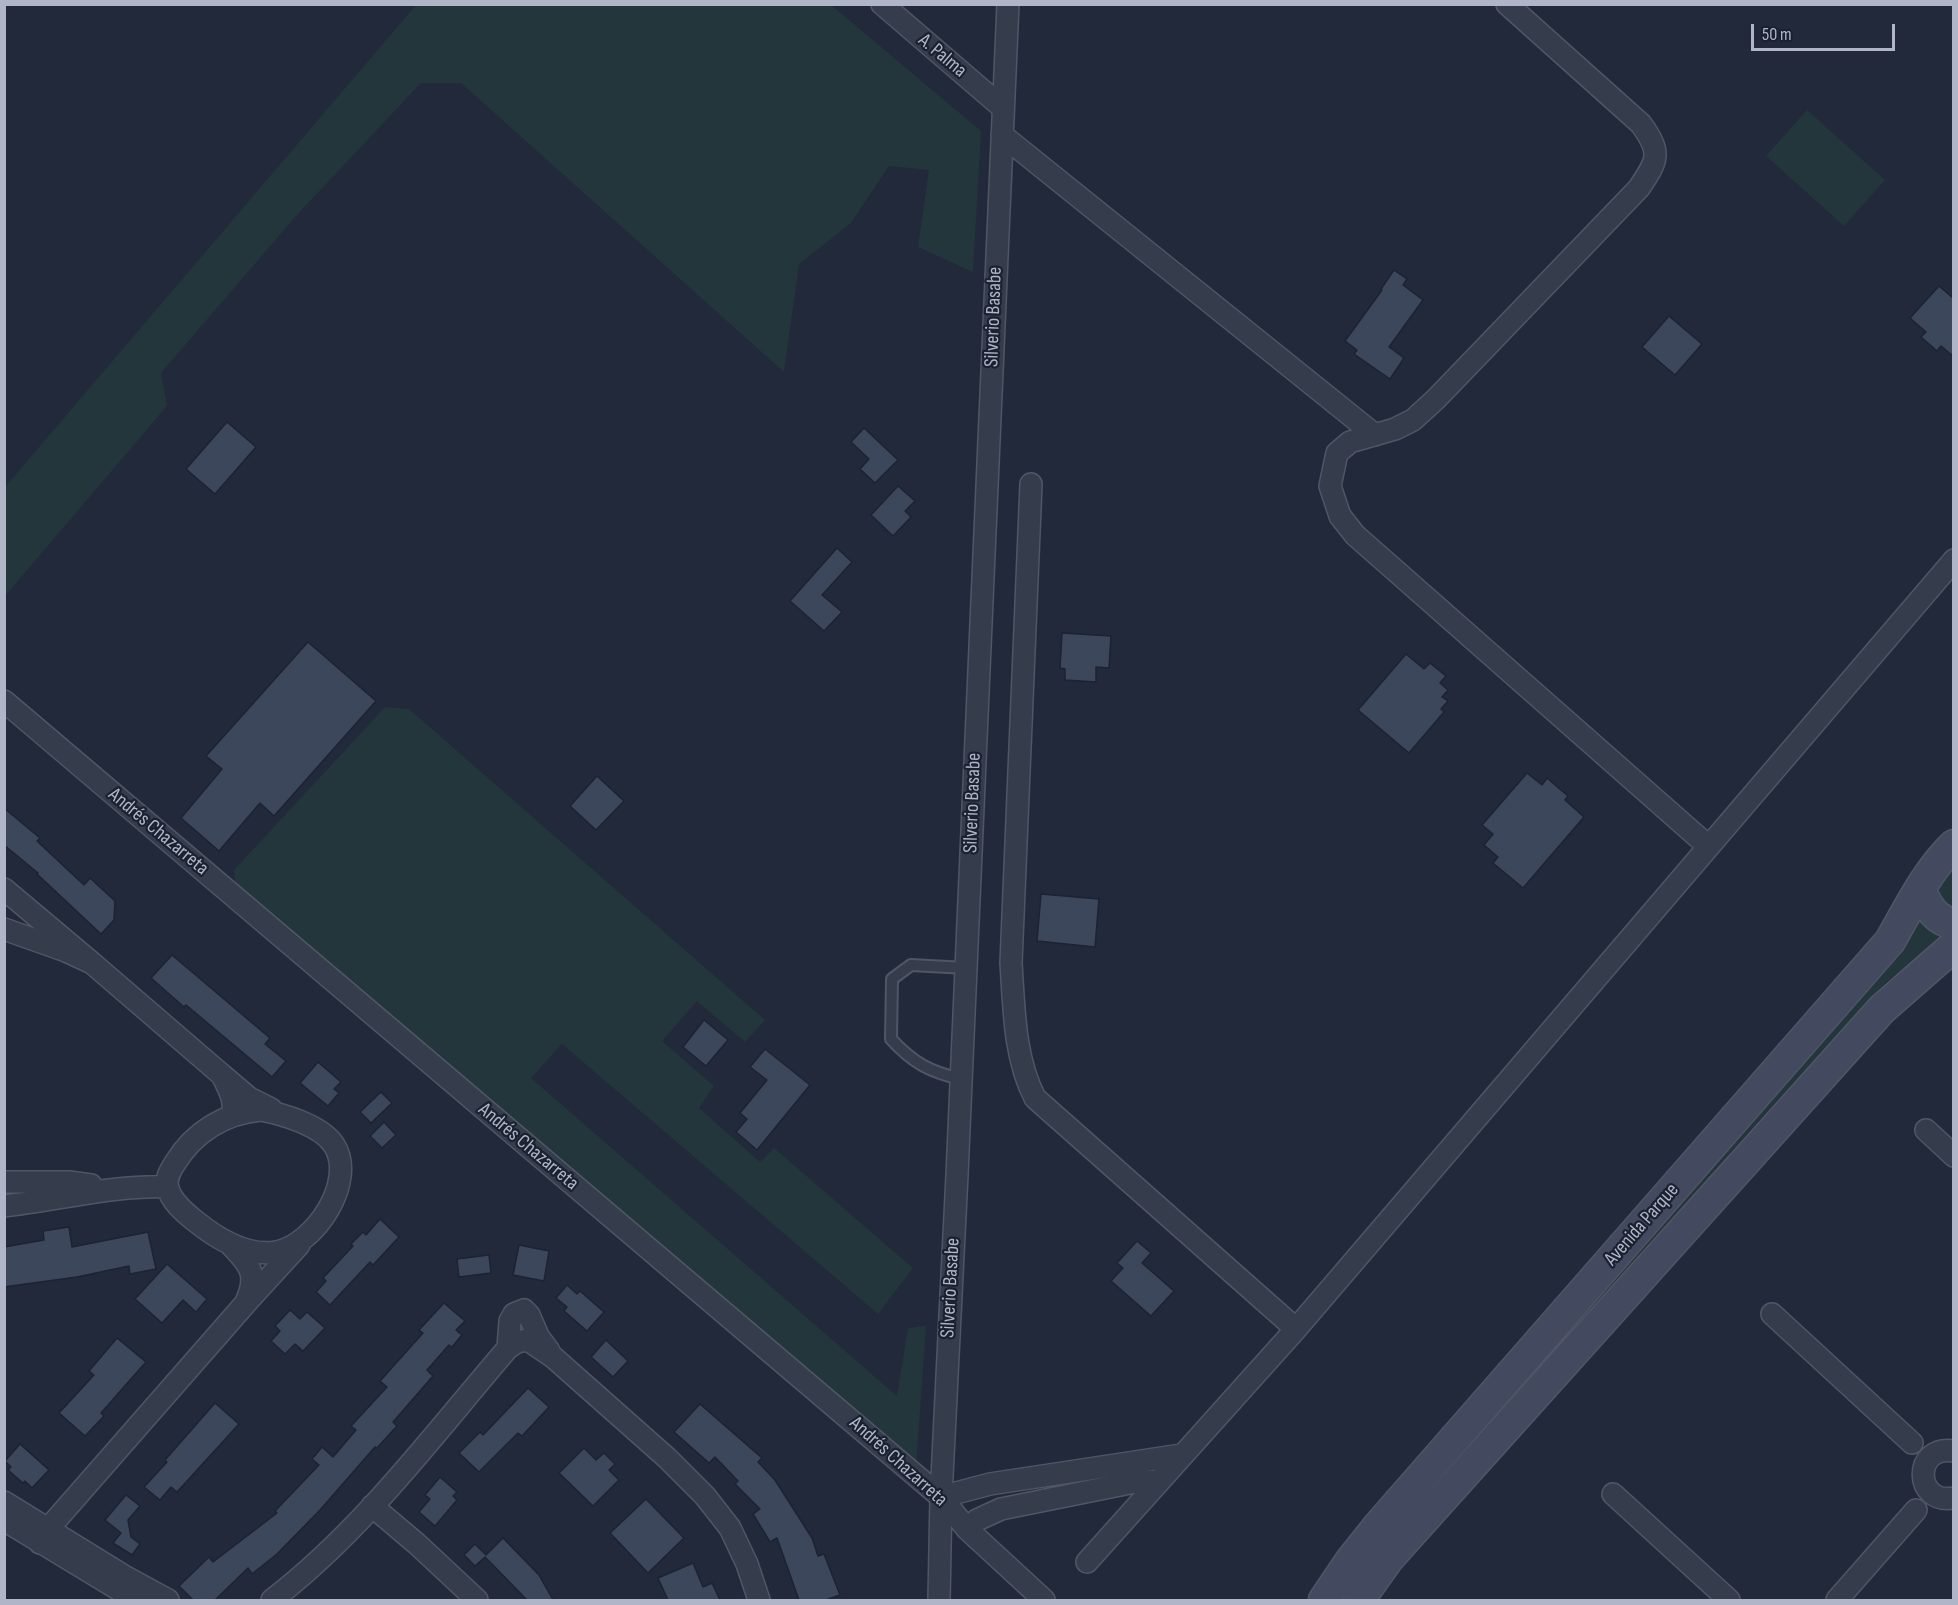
<!DOCTYPE html>
<html>
<head>
<meta charset="utf-8">
<style>
  body { margin:0 }
  #map { position:relative; width:1958px; height:1605px; overflow:hidden; background:#21293b; font-family:"Sofia Sans Condensed",sans-serif }
  canvas { display:block }
  .frame { position:absolute; inset:0; border:6px solid #b0b6c7; pointer-events:none }
  .scale { position:absolute; left:1751px; top:24px; width:144px; height:27px; box-sizing:border-box; border:3px solid #b0b6c7; border-top:0; padding-left:8px; font-size:18px; line-height:21px; white-space:nowrap; color:#b0b6c7; -webkit-text-stroke:4px #1a2130; paint-order:stroke }
</style>
</head>
<body>
<div id="map">
<canvas width="1958" height="1605"></canvas>
<div class="frame"></div>
<div class="scale">50 m</div>
</div>
<script>
const c = document.querySelector('canvas').getContext('2d');
c.lineJoin = 'round';
function paint(path, color) {
  c.fillStyle = color;
  c.fill(path, 'evenodd');
}
function trace(path, color, width, dash) {
  c.strokeStyle = color;
  c.lineWidth = width;
  c.lineCap = dash ? 'butt' : 'round';
  c.setLineDash(dash || []);
  c.stroke(path);
}
function write(font, color, halo, rows, align = 'center') {
  c.font = font + ' "Sofia Sans Condensed",sans-serif';
  c.lineWidth = 4.5;
  c.setLineDash([]);
  c.textBaseline = 'middle';
  c.strokeStyle = halo;
  c.fillStyle = color;
  for (const [text, x, y, turn = 0] of rows) {
    c.save();
    c.translate(x, y);
    c.rotate((+turn || 0) * Math.PI / 180);
    c.textAlign = isNaN(turn) ? turn : align;
    if (halo) c.strokeText(text, 0, 0);
    c.fillText(text, 0, 0);
    c.restore();
  }
}
const green = new Path2D(`
  M416 5H831L981 131 973 272 918 247 929 170 889 166 851 223 799 264 784 372 461 83H421L296 216 161 373 167 406 5 596V487Z
  M1807 110 1885 180 1844 226 1766 156Z
  M385 707 409 709 765 1020 745 1042 697 1001 662 1041 714 1086 699 1108 760 1162 774 1148 913 1268 878 1314 562 1044 531 1078 897 1396 908 1328 926 1326 915 1481 236 896 234 870Z
  M1953 871V919L1936 898 1938 886Z
  M1921 915 1947 939 1885 983 1763 1116 1407 1518 1360 1575 1343 1600H1336L1355 1571Z`);
const building = new Path2D(`
  M1394 270 1407 279 1403 285 1423 300 1389 347 1404 358 1390 379 1354 354 1357 350 1345 341 1382 290 1381 289Z
  M1939 286 1953 298V356L1941 346 1937 351 1921 337 1926 332 1910 318Z
  M1669 316 1702 344 1675 375 1642 347Z
  M227 422 256 447 215 494 186 469Z
  M864 428 898 460 875 483 860 469 869 459 851 442Z
  M898 486 915 501 905 511 911 517 893 536 871 515Z
  M837 548 852 562 822 595 842 612 824 631 790 601Z
  M1062 633 1111 636 1109 668 1096 667V682L1065 680V669L1060 668Z
  M308 642 376 701 274 816 260 803 219 851 181 818 222 769 206 756Z
  M1406 654 1424 669 1430 663 1446 676 1440 683 1448 690 1442 697 1448 701 1441 709 1444 712 1409 753 1358 710Z
  M1527 773 1542 785 1547 778 1568 796 1565 800 1584 817 1523 888 1493 863 1498 857 1484 845 1493 834 1482 825Z
  M597 776 624 801 596 830 570 806Z
  M4 808 40 838 37 841 84 885 90 878 115 901 114 920 101 934 37 874 38 873 4 845Z
  M1041 894 1099 899 1095 947 1037 941Z
  M172 955 270 1038 265 1044 286 1061 272 1077 186 1005 184 1007 151 978Z
  M704 1020 728 1040 706 1066 683 1047Z
  M765 1049 810 1085 757 1150 736 1132 747 1119 740 1113 767 1080 750 1067Z
  M318 1062 341 1082 334 1089 339 1093 328 1106 300 1083Z
  M381 1092 392 1103 371 1123 360 1112Z
  M384 1122 396 1135 382 1148 370 1136Z
  M380 1219 399 1237 373 1265 370 1262 330 1305 316 1292 326 1281 323 1278 353 1246 351 1244 363 1232 366 1235Z
  M69 1227 72 1247 148 1232 156 1269 130 1274 129 1266 77 1277 4 1287V1247L44 1240 43 1231Z
  M1137 1241 1151 1253 1142 1263 1174 1291 1151 1316 1111 1281 1123 1268 1117 1263Z
  M519 1245 549 1251 544 1281 513 1275Z
  M489 1255 491 1273 459 1277 457 1259Z
  M167 1264 207 1299 196 1312 183 1300 162 1323 135 1299Z
  M567 1285 577 1294 580 1291 604 1312 587 1331 564 1311 567 1307 556 1298Z
  M444 1303 465 1321 456 1330 462 1335 452 1347 449 1345 427 1370 433 1376 393 1422 397 1426 377 1448 375 1447 320 1510 277 1554 252 1574 248 1568 215 1600H193L179 1586 209 1557 213 1562 277 1513 275 1511 319 1465 312 1459 322 1447 333 1457 356 1430 351 1426 387 1387 380 1381 423 1333 419 1330Z
  M290 1310 300 1319 307 1312 325 1328 303 1351 295 1344 285 1354 271 1341 280 1331 275 1326Z
  M117 1338 146 1362 101 1413 104 1416 85 1436 59 1413 94 1375 89 1371Z
  M606 1340 628 1361 613 1377 591 1357Z
  M528 1388 549 1407 522 1436 518 1433 479 1472 459 1453 480 1432 483 1435Z
  M215 1403 239 1424 177 1492 171 1487 160 1500 144 1487 167 1462 165 1460Z
  M700 1404 762 1458 758 1462 775 1480 812 1538 818 1556 824 1554 840 1595 826 1600H799L777 1538 770 1542 753 1514 760 1509 735 1484 738 1481 715 1457 709 1463 674 1432Z
  M20 1444 49 1470 32 1488 25 1481 23 1483 8 1470 11 1467 5 1461Z
  M584 1448 596 1460 604 1453 615 1464 609 1470 619 1480 593 1506 559 1473Z
  M440 1477 457 1492 453 1496 457 1500 435 1526 419 1512 430 1499 425 1495Z
  M126 1495 140 1506 128 1520 131 1537 140 1544 132 1555 113 1543 121 1533 105 1520Z
  M646 1499 684 1538 648 1573 610 1533Z
  M503 1538 539 1575 553 1600H527L485 1557 475 1566 464 1555 475 1544 486 1555Z
  M693 1563 703 1587 712 1583 720 1600H668L658 1578Z`);
const lane = new Path2D(`
  M961 1079C930 1072 913 1063 891 1039L892 979 911 965 966 968`);
const street = new Path2D(`
  M882 4 1003 108
  M1507 4 1641 124C1662 153 1658 160 1639 188L1436 399 1413 420 1395 429 1350 442 1337 453 1330 486 1340 516 1355 535 1708 846
  M1002 135 1375 435
  M1031 484 1011 963C1014 1007 1014 1058 1035 1098L1296 1329
  M4 701 941 1497 967 1529 1044 1600
  M4 889 92 963 66 951 4 929
  M92 963 222 1075
  M261 1110C282 1114 321 1125 334 1145 357 1181 315 1245 276 1252 246 1257 216 1238 194 1220 184 1212 171 1201 168 1188 165 1179 170 1171 175 1163 194 1132 225 1113 261 1110Z
  M233 1115C235 1099 229 1089 222 1075L249 1098 271 1109
  M1926 1130 1954 1156
  M4 1182H69L91 1185
  M4 1206C59 1200 112 1185 167 1187
  M230 1244C251 1266 259 1275 245 1304L299 1245
  M1772 1314 1912 1443
  M508 1348 510 1321 514 1314 524 1310 529 1315 538 1336 549 1351
  M1954 1451C1913 1444 1913 1505 1954 1498
  M1613 1494 1729 1600
  M941 1497 990 1484 1181 1455
  M4 1502 124 1576 168 1600
  M372 1506 417 1544 477 1600
  M4 1520 136 1600
  M967 1529 977 1520 1001 1509 1135 1482 1159 1481
  M40 1543 48 1529 245 1304
  M1087 1562 1296 1329 1954 560
  M272 1600C363 1530 433 1435 508 1348L517 1342 528 1340 553 1357 667 1458 705 1496 730 1528 747 1564 759 1600
  M939 1600 941 1497 957 1175 1008 4
  M1837 1600 1916 1510`);
const secondary = new Path2D(`
  M1920 890C1928 907 1935 920 1954 924
  M1324 1600 1351 1560 1379 1525 1890 941C1909 908 1926 872 1954 845
  M1359 1600 1389 1558 1882 1009 1954 946`);
const streetNames = [
  ["A. Palma",942,56,40],
  ["Silverio Basabe",994,317,-88],
  ["Silverio Basabe",973,803,-88],
  ["Andrés Chazarreta",158,832,40],
  ["Andrés Chazarreta",528,1147,40],
  ["Avenida Parque",1642,1225,-49],
  ["Silverio Basabe",951,1288,-87],
  ["Andrés Chazarreta",898,1462,42]
];
paint(green, '#23363c');
paint(building, '#3d475b');
trace(building, '#1c2332', 1.5);
trace(lane, '#505666', 14);
trace(street, '#505666', 24);
trace(secondary, '#505666', 33);
trace(lane, '#353c4b', 10);
trace(street, '#353c4b', 21);
trace(secondary, '#434a5f', 30);
write('20px', '#b0b6c7', '#1a2130', streetNames);
</script>
</body>
</html>
